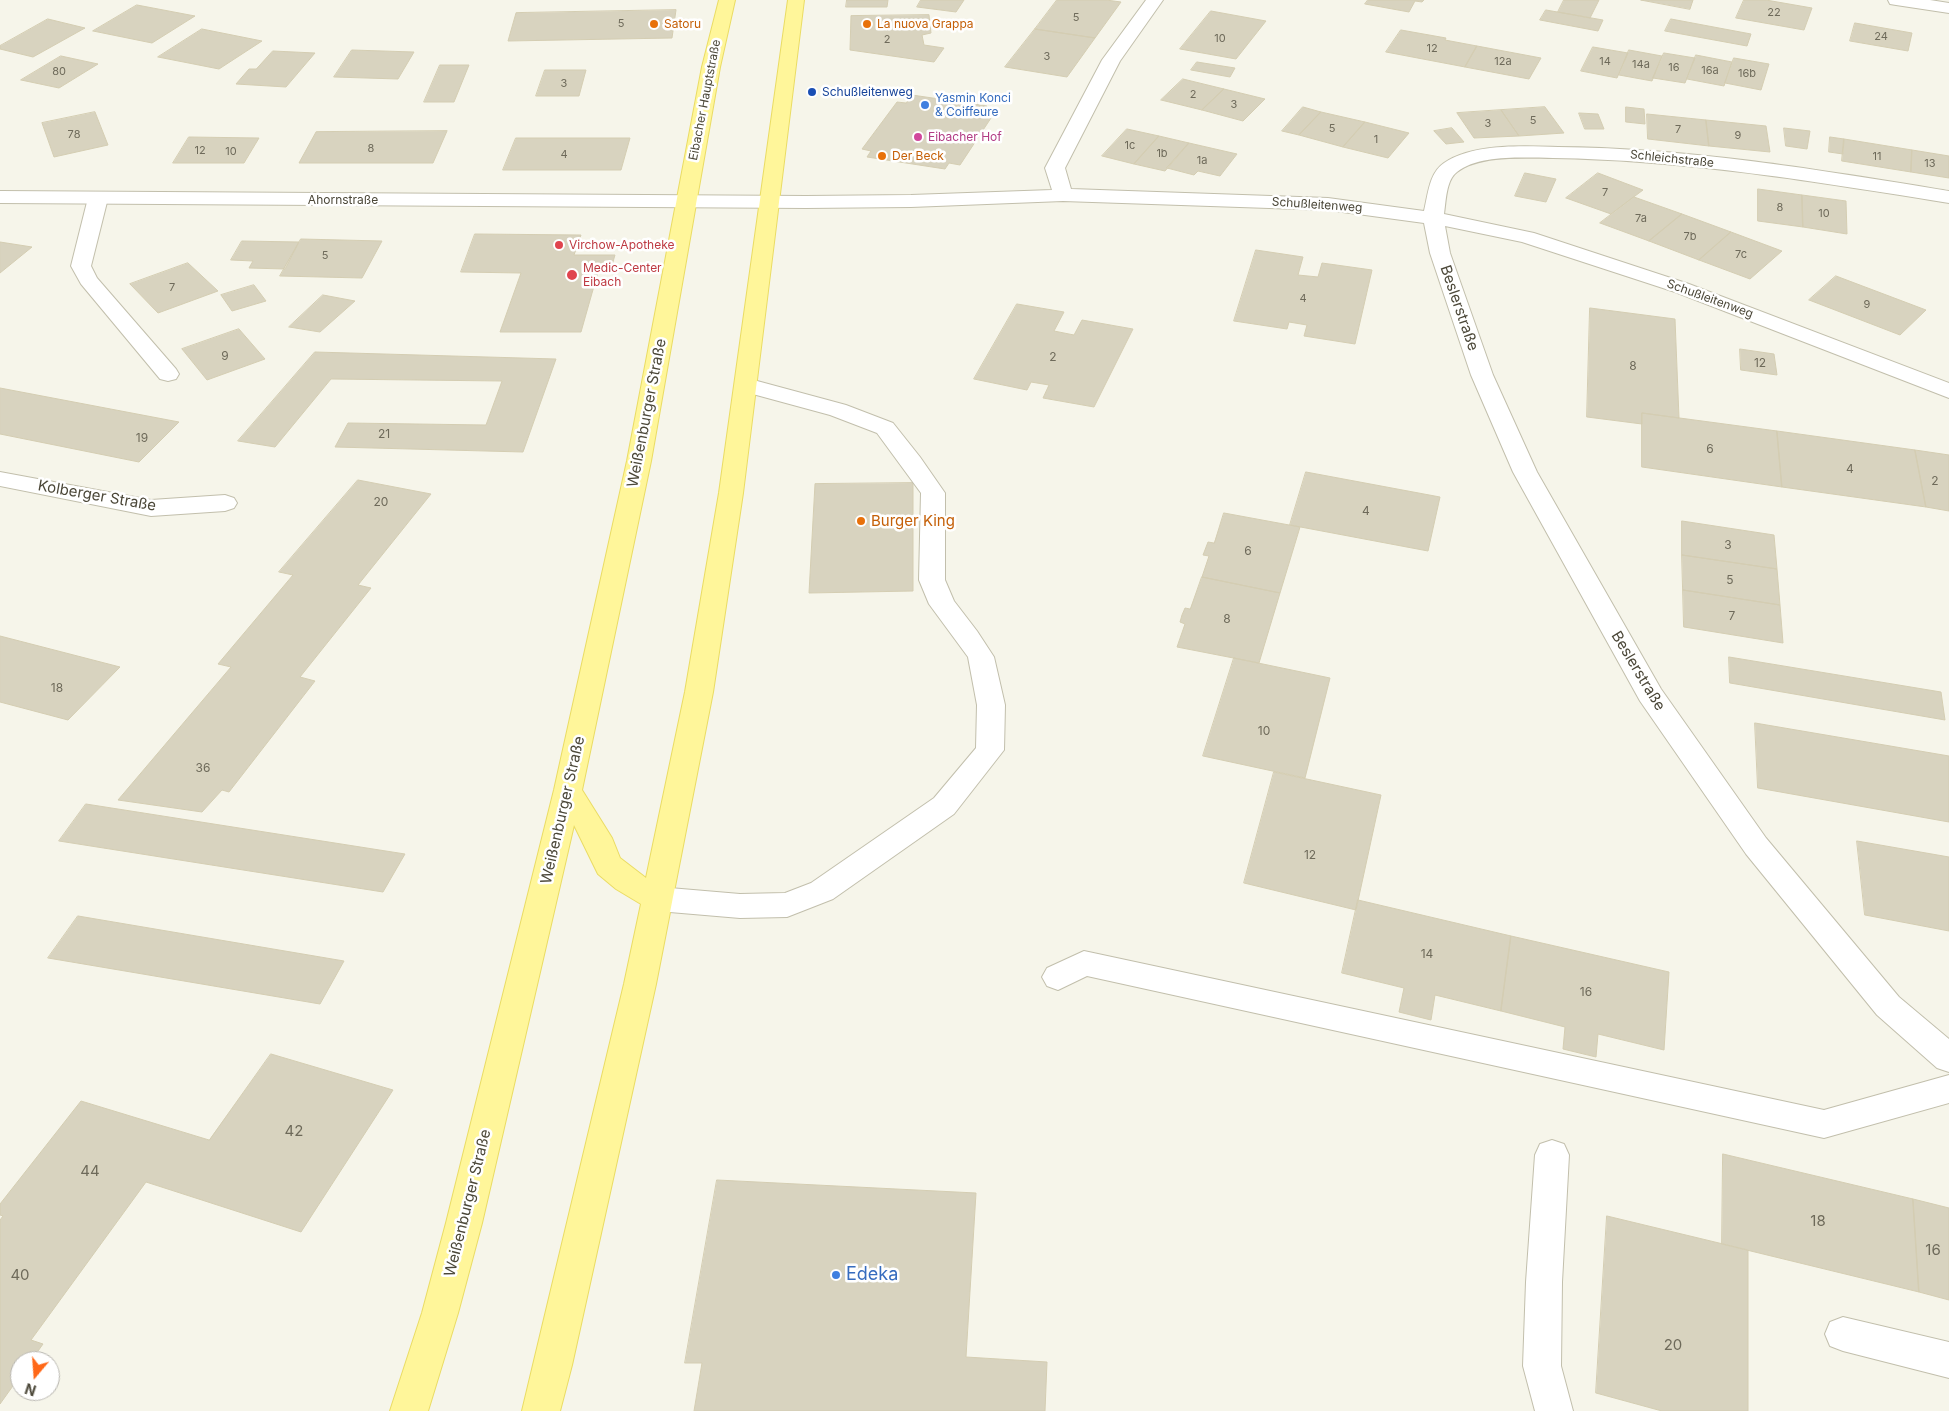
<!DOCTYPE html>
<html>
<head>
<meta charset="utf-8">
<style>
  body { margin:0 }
  #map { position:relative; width:1949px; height:1411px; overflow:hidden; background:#f6f5ea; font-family:Inter,sans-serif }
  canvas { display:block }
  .north { position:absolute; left:10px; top:1351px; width:50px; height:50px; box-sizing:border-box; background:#fff; border:1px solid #b7b5af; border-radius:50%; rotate:198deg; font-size:14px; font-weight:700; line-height:20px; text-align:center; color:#4b4738 }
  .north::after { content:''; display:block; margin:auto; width:18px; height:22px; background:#ff6818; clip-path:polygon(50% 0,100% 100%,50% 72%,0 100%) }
</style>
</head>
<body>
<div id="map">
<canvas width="1949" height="1411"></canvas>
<div class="north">N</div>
</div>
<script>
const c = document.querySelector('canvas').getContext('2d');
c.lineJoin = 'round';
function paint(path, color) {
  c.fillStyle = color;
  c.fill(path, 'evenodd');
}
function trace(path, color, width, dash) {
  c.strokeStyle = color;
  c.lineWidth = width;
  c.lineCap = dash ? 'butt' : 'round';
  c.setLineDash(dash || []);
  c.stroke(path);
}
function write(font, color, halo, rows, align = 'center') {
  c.font = font + ' Inter,sans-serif';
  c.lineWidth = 5;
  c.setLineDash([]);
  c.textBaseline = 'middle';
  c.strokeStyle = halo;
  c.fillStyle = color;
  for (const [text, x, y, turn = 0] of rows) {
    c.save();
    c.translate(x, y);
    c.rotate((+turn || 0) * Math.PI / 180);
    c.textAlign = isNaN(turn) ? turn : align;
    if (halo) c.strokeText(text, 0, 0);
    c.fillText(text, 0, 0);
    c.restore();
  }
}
const building = new Path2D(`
  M847 0H888L887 7H846Z
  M921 0H964L956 12 917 7Z
  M1057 0H1106L1121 2 1095 38 1035 29Z
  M1368 0H1424L1422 2 1415 1 1409 12 1365 4Z
  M1564 0H1599L1590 18 1558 12Z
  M1641 0H1693L1690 9Z
  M1744 0H1766L1812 8 1804 30 1736 18Z
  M137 5 195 16 152 43 93 31Z
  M676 10 672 38 508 41 516 13Z
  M1546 10 1603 20 1598 31 1540 20Z
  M1211 11 1266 21 1236 59 1180 49Z
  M929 15 931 33 922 35 924 45 944 48 934 62 850 50 851 16Z
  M48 19 85 28 33 57 0 49V46Z
  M1671 19 1751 34 1747 46 1665 31Z
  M1855 23 1912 33 1908 51 1850 41Z
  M202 29 262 41 219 69 158 57Z
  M1035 29 1095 38 1067 77 1005 67Z
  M1401 30 1446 38 1445 40 1477 46 1465 67 1386 52Z
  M1477 46 1541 58 1529 79 1465 67Z
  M1593 47 1628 53 1617 78 1581 71Z
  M352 50 414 52 398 79 334 77Z
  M1629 50 1662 56 1652 81 1619 75Z
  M273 51 315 53 286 87 236 84 249 69H256Z
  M1664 53 1695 58 1685 83 1653 78Z
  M1696 55 1732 62 1724 86 1687 79Z
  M61 56 98 64 59 88 21 80Z
  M1734 58 1769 64 1761 90 1725 83Z
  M1197 62 1235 68 1230 77 1191 70Z
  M440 65H469L454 102H424Z
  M545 70H586L579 96H536Z
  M1183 79 1224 89 1202 110 1161 100Z
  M1224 89 1265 99 1243 121 1202 110Z
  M912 95 987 106 980 117 991 118 960 165 949 163 945 169 867 157 871 151 862 149 897 102 906 103Z
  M1303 107 1321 112 1299 135 1282 131Z
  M1545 107 1564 133 1519 136 1501 110Z
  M1626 107 1644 109 1645 124 1626 122Z
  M1501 110 1519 136 1474 138 1457 113Z
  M95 112 108 145 54 157 42 123Z
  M1321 112 1365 122 1343 147 1299 135Z
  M1579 113 1598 114 1604 129H1585Z
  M1647 114 1706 120 1709 146 1648 139Z
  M1706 120 1766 126 1770 152 1709 146Z
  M1365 122 1409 133 1388 158 1343 147Z
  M1452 128 1464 142 1446 144 1434 131Z
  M1784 128 1810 131 1807 149 1786 146Z
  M1127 129 1159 136 1134 164 1102 156Z
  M447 131 433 163H299L316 132Z
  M1159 136 1189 143 1165 171 1134 164Z
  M189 137 259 138 244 163H173Z
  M1830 137 1844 139 1843 154 1829 152Z
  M516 138H630L621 170H503Z
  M1844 139 1912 150 1911 172 1842 161Z
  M1189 143 1237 154 1220 176 1198 171 1194 175 1167 168Z
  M1912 150 1949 156V178L1911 172Z
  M1525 173 1556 179 1546 202 1515 196Z
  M1598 173 1643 190 1611 214 1566 198Z
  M1758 189 1802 195 1803 227 1758 221Z
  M1802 195 1846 201 1847 234 1803 227Z
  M1634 197 1682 214 1649 241 1600 223Z
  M1682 214 1731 232 1699 260 1649 241Z
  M1731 232 1782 251 1750 279 1699 260Z
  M475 234 581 235 574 255H615L610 272H598L581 332H500L521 273 461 272Z
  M301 239 382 241 362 278 280 276Z
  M242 241 299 242 285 269 249 268 253 261 231 260Z
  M0 242 32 247 0 273Z
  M1256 250 1303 257 1298 275 1318 277 1322 263 1372 270 1355 344 1304 336 1307 325 1289 322 1287 329 1234 321Z
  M188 263 218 291 158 313 130 284Z
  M1836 276 1926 310 1900 335 1809 300Z
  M254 285 266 301 232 311 221 295Z
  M323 295 355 301 320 332 289 327Z
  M1017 304 1064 312 1054 331 1074 335 1082 320 1133 329 1094 407 1043 398 1049 385 1031 382 1027 390 974 379Z
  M1590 308 1675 319 1679 418 1642 413V424L1587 417Z
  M239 329 265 359 207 380 182 349Z
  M1740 349 1774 354 1777 375 1741 370Z
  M315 352 556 359 523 452 335 447 348 423 486 425 502 381 331 379 275 447 238 441Z
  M0 388 179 422 139 462 0 434Z
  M1642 413 1777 431 1782 487 1642 467Z
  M1777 431 1915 450 1926 507 1782 487Z
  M1915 450 1949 455V511L1926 507Z
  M1306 472 1440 497 1428 551 1290 525Z
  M358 480 431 494 358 585 371 588 300 677 315 681 229 792 222 790 202 812 118 800 231 667 218 664 293 575 279 572Z
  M913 483V591L809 593 815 484Z
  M1224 513 1300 527 1280 593 1202 577 1209 556 1203 555 1208 542 1214 543Z
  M1682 521 1774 535 1777 569 1682 555Z
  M1682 555 1777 569 1780 605 1683 590Z
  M1202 577 1280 593 1259 663 1177 647 1185 624 1180 622 1182 615 1185 608 1190 609Z
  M1683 590 1780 605 1783 643 1684 627Z
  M0 636 120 667 68 720 0 702Z
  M1729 657 1941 692 1945 720 1730 683Z
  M1234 658 1330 678 1305 778 1203 756Z
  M1755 723 1949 756V822L1758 788Z
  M1274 772 1381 795 1356 910 1244 883Z
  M86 804 405 854 383 892 59 841Z
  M1857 841 1949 857V931L1865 915Z
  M1358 900 1511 936 1501 1011 1435 995 1431 1020 1399 1012 1404 988 1342 973Z
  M78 916 344 961 320 1004 48 958Z
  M1511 936 1669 972 1664 1050 1598 1034 1596 1057 1563 1049 1565 1027 1501 1011Z
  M271 1054 393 1090 301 1232 146 1182 31 1340 43 1344 31 1361H20V1376L0 1404V1220L3 1216 0 1215V1204L81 1101 209 1140Z
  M1723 1154 1913 1199 1919 1292 1722 1244Z
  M717 1180 976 1193 966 1357 1047 1362 1045 1411H694L702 1363H685Z
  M1913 1199 1949 1208V1300L1919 1292Z
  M1607 1216 1748 1250V1411H1662L1596 1393Z`);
const service = new Path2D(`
  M98 192 105 194 108 198 91 266 97 278 176 369 179 374 176 379 168 381 160 379 81 284 71 266 88 198 91 194Z
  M746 378 846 405 893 423 920 457 945 493V580L954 601 977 631 994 657 1005 705 1004 750 954 814 833 899 787 917 740 918 658 911 647 907 643 899 647 891 658 887 740 894 785 893 811 883 934 798 976 748 977 705 968 657 929 604 919 580 921 493 877 433 830 415 738 390 735 385 738 380Z
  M1084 951 1824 1110 1949 1075V1103L1824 1138 1087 976 1058 990 1047 986 1042 977 1047 968Z
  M1552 1140 1564 1144 1569 1155 1562 1282 1561 1366 1573 1411H1535L1523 1366 1526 1282 1535 1155 1540 1144Z
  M1843 1317 1949 1342V1378L1843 1351 1830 1346 1825 1334 1830 1322Z`);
const minor = new Path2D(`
  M1146 0H1163L1120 61 1065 168 1071 189 1328 198 1424 211C1428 195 1429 173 1444 163 1473 143 1524 146 1558 147 1690 148 1820 170 1949 191V203C1818 182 1686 160 1553 158 1526 158 1480 154 1457 172 1446 180 1446 201 1444 214L1534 233 1689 284 1949 383V398L1675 292 1522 242 1445 226 1450 253 1493 375 1537 472 1661 689 1766 838 1899 997 1949 1039V1072L1937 1068 1877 1015 1746 854 1640 701 1513 472 1471 375 1430 253 1424 223 1328 210 1063 201 911 207 806 208 0 203V191L806 196 911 195 1052 190 1045 168 1102 60Z
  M1888 0H1930L1949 3V13L1896 5 1890 4Z
  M0 472 151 500 225 495 234 498 237 503 234 508 225 511 151 516 0 486Z`);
const primary = new Path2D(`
  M719 0H735L720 67 651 461 582 790 612 838 620 858 646 878 685 692 719 493 788 0H804L743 493 713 692 656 984 572 1365 560 1411H522L624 984 641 904 616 889 598 874 574 825 482 1223 458 1313 428 1411H390L422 1313 446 1223 554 790 627 461 702 67Z`);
const markers = [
  [654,24,5,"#e8710a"],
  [867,24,5,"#e8710a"],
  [812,92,5,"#1a4fb4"],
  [925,105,5,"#3f7fe0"],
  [918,137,5,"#d1479c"],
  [882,156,5,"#e8710a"],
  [559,245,5,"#e0444e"],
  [572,275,6,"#e0444e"],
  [861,521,5,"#e8710a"],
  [836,1275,5,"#3f7fe0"]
];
const farNumbernames = [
  ["22",1774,13],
  ["5",1076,18],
  ["5",621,24],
  ["24",1881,37],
  ["10",1220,39],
  ["2",887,40],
  ["12",1432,49],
  ["3",1047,57],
  ["12a",1503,62],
  ["14",1605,62],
  ["14a",1641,65],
  ["16",1674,68],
  ["16a",1710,71],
  ["80",59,72],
  ["16b",1747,74],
  ["3",564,84],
  ["2",1193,95],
  ["3",1234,105],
  ["5",1533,121],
  ["3",1488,124],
  ["5",1332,129],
  ["7",1678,130],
  ["78",74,135],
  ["9",1738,136],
  ["1",1376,140],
  ["1c",1130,146],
  ["8",371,149],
  ["12",200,151],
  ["10",231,152],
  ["1b",1162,154],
  ["4",564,155],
  ["11",1877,157],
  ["1a",1202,161],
  ["13",1930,164],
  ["7",1605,193],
  ["8",1780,208],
  ["10",1824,214],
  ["7a",1641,219],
  ["7b",1690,237],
  ["7c",1741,255],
  ["5",325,256],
  ["7",172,288],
  ["4",1303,299],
  ["9",1867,305]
];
const farFoodnames = [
  ["Satoru",664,24],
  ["La nuova Grappa",877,24],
  ["Der Beck",892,156]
];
const farTransitnames = [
  ["Schußleitenweg",822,92]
];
const farShopnames = [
  ["Yasmin Konci",935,98],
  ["& Coiffeure",935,112]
];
const farStreetnames = [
  ["Eibacher Hauptstraße",705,100,-79],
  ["Schleichstraße",1672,159,6],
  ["Ahornstraße",343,200],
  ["Schußleitenweg",1317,205,4],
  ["Schußleitenweg",1710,299,20]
];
const farHotelnames = [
  ["Eibacher Hof",928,137]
];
const farHealthnames = [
  ["Virchow-Apotheke",569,245],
  ["Medic-Center",583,268],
  ["Eibach",583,282]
];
const numberNames = [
  ["9",225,356],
  ["2",1053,357],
  ["12",1760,363],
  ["8",1633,366],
  ["21",384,434],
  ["19",142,438],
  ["6",1710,449],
  ["4",1850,469],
  ["2",1935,481],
  ["20",381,502],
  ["4",1366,511],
  ["3",1728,545],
  ["6",1248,551],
  ["5",1730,580],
  ["7",1732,616],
  ["8",1227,619],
  ["18",57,688],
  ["10",1264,731],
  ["36",203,768],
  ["12",1310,855],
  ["14",1427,954],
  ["16",1586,992]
];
const streetNames = [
  ["Beslerstraße",1459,308,71],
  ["Weißenburger Straße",647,413,-79],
  ["Kolberger Straße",97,496,10],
  ["Beslerstraße",1638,671,59],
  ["Weißenburger Straße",563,810,-77],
  ["Weißenburger Straße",468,1203,-76]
];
const foodNames = [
  ["Burger King",871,521]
];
const nearNumbernames = [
  ["42",294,1131],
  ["44",90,1171],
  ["18",1818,1221],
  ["16",1933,1250],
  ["40",20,1275],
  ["20",1673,1345]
];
const nearShopnames = [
  ["Edeka",846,1275]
];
paint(building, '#d8d3bf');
trace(building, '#d4cdb2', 1);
trace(service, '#c2bfac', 2);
trace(minor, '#c2bfac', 2);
trace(primary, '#eadc64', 2);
paint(service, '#fff');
paint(minor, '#fff');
paint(primary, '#fff69a');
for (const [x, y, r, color] of markers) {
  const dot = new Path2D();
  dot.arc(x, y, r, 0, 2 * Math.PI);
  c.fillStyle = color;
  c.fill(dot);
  trace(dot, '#fff', 2);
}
write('11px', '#6e6a5a', null, farNumbernames);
write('12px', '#c56008', '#fff', farFoodnames, 'left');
write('12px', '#164399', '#fff', farTransitnames, 'left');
write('12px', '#366cbe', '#fff', farShopnames, 'left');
write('12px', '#4b4738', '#fff', farStreetnames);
write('12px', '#b23c85', '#fff', farHotelnames, 'left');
write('12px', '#be3a42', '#fff', farHealthnames, 'left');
write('12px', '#6e6a5a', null, numberNames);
write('15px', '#4b4738', '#fff', streetNames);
write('15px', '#c56008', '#fff', foodNames, 'left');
write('15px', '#6e6a5a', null, nearNumbernames);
write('18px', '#366cbe', '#fff', nearShopnames, 'left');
</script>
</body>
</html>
